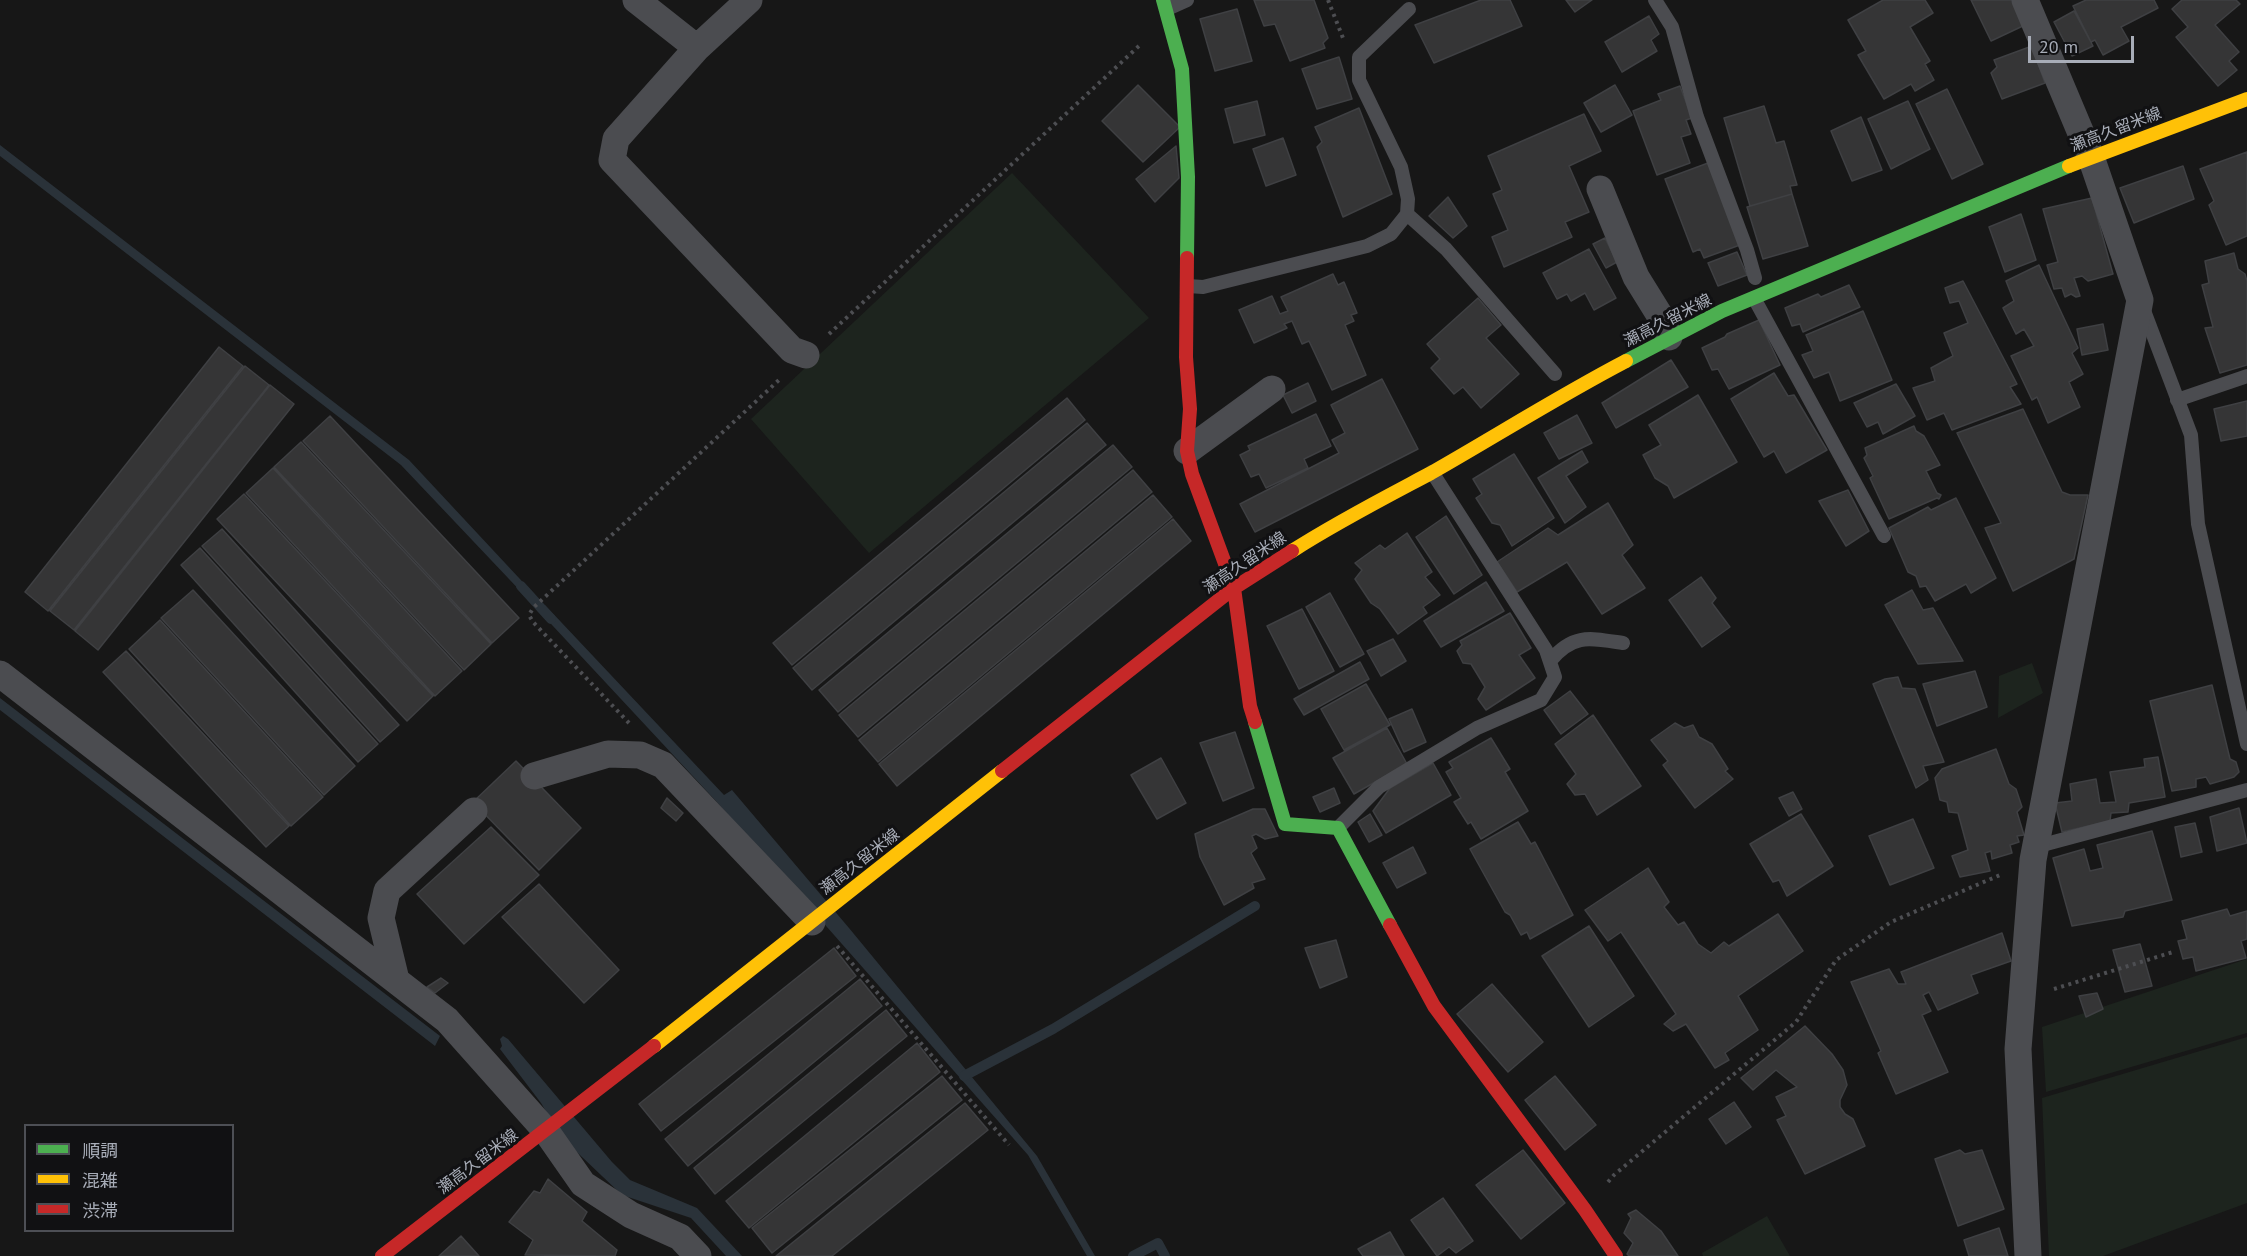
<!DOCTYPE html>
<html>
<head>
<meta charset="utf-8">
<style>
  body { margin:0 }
  #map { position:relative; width:2247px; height:1256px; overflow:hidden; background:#171717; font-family:"PT Sans","Noto Sans JP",sans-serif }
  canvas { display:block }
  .legend { position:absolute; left:24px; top:1124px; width:210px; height:108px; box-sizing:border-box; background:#111113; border:2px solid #4d4f55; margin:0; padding:8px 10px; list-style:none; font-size:18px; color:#a8adb8 }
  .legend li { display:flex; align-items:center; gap:12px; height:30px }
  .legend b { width:30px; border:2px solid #4d4f55 }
  .scale { position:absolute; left:2028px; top:36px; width:106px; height:27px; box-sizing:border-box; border:3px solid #a8adb8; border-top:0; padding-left:8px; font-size:18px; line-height:21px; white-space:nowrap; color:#a8adb8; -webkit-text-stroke:4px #111113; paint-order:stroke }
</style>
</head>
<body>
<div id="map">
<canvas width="2247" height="1256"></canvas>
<ul class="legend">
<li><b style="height:8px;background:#4caf50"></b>順調</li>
<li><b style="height:8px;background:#ffc107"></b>混雑</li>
<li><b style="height:8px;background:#c62828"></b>渋滞</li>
</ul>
<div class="scale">20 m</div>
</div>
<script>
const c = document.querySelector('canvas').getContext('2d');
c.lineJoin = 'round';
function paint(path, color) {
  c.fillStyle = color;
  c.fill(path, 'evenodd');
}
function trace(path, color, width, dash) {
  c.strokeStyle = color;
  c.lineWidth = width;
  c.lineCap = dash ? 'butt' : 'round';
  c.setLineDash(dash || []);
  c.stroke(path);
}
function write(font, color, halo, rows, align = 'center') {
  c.font = font + ' "PT Sans","Noto Sans JP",sans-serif';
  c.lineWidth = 6;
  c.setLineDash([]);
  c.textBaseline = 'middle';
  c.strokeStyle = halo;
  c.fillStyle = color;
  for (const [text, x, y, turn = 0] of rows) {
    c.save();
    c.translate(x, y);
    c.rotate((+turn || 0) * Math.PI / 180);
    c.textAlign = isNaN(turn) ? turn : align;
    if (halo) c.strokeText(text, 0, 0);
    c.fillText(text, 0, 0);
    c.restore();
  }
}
const green = new Path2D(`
  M1012 173 1149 318 869 553 751 419Z
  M2032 663 2043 693 1998 718 1999 676Z
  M2247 959V1033L2046 1092 2042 1027Z
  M2247 1037V1203L2103 1256H2049L2042 1098Z
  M1767 1216 1790 1256H1703L1702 1253Z`);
const water = new Path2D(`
  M0 145 409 460 533 593 527 598 401 465 0 156Z
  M545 605 724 795 732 790 849 928 1037 1156 1095 1256H1087L1028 1155 715 800 539 611Z
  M0 698 440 1036 435 1046 0 710Z
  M503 1036 508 1039 612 1162 630 1180 697 1208 742 1256H726L691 1218 622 1195 562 1138 541 1103 500 1049 502 1046 500 1039Z`);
const stream = new Path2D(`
  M521 586 551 619
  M964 1076 1053 1029 1255 906
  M1133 1256 1158 1243 1165 1256`);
const building = new Path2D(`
  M1254 0H1314L1328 38 1323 43 1325 48 1290 61 1275 24 1264 26Z
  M1481 0H1510L1522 26 1434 63 1415 25Z
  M1566 0H1592L1575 12Z
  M1883 0H1925L1933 13 1910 27 1930 61 1925 64 1934 80 1915 91 1911 84 1884 99 1858 55 1866 51 1848 20Z
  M1971 0H2012L2025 25 1991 41Z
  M2086 0H2154L2158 8 2121 27 2129 41 2103 55 2095 40 2091 42 2073 6Z
  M2182 0H2236L2240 4 2215 25 2239 52 2229 61 2237 70 2218 86 2176 37 2188 27 2172 9Z
  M1237 9 1252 61 1215 71 1200 19Z
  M2074 11 2093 46 2072 56 2054 22Z
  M1649 16 1659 34 1651 40 1657 51 1622 72 1605 42Z
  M2032 46 2045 83 2002 99 1991 73 1997 67 1994 60Z
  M1339 57 1352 99 1317 109 1302 69Z
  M1138 85 1180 127 1143 162 1102 121Z
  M1615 85 1632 115 1601 132 1584 103Z
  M1680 86 1692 118 1686 120 1691 134 1681 137 1690 163 1657 175 1633 111 1661 100 1658 94Z
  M1947 89 1983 164 1952 179 1916 104Z
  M1257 101 1265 135 1234 143 1225 109Z
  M1908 101 1930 149 1891 169 1868 119Z
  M1764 106 1776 143 1784 141 1797 185 1790 186 1792 194 1750 206 1724 118Z
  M1359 108 1392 194 1343 217 1317 147 1322 142 1315 127Z
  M1584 114 1601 151 1569 166 1589 212 1565 222 1572 237 1504 267 1492 237 1508 230 1493 194 1502 190 1488 156Z
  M1861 117 1882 170 1852 181 1831 131Z
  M1283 138 1296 175 1266 186 1253 149Z
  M1176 146 1179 178 1155 202 1136 179Z
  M2247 152V236L2226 245 2209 205 2214 201 2200 169Z
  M1708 163 1740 245 1704 258 1700 249 1693 252 1665 179Z
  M2183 166 2194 199 2134 223 2120 188Z
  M1792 194 1808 246 1763 259 1747 207Z
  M1448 197 1467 226 1453 238 1429 216Z
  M2092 198 2113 274 2088 281 2082 276 2074 278 2080 296 2076 297 2071 294 2065 297 2062 288 2054 289 2047 265 2058 262 2043 209Z
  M2021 214 2036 260 2005 272 1989 227Z
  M1605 238 1617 262 1606 268 1593 244Z
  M1589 249 1616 298 1594 310 1585 293 1571 301 1567 294 1557 299 1543 273Z
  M1737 252 1747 275 1718 286 1708 263Z
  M2234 253 2238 269 2245 274 2247 281V365L2220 373 2205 328 2213 327 2202 285 2209 283 2205 261Z
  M2039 265 2078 348 2072 353 2083 374 2069 382 2080 407 2048 423 2037 397 2032 400 2011 356 2034 346 2024 329 2016 334 2003 308 2014 301 2006 281Z
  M1333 274 1338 285 1344 282 1357 313 1351 315 1354 321 1345 325 1366 375 1332 390 1309 341 1302 344 1292 321 1284 324 1287 328 1254 343 1239 310 1272 296 1280 314 1288 311 1281 297Z
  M1963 281 2017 384 2010 387 2021 404 1952 430 1944 413 1927 420 1913 388 1935 381 1931 368 1953 356 1944 333 1968 323 1959 301 1950 303 1945 288Z
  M1849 285 1860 307 1803 332 1800 324 1792 326 1785 308 1818 294 1821 297Z
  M1478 298 1501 325 1486 338 1519 374 1481 408 1463 387 1454 394 1431 368 1440 359 1427 344Z
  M1863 311 1892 380 1840 401 1829 372 1814 378 1802 355 1813 351 1806 335Z
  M1759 320 1780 365 1729 389 1718 369 1712 370 1702 348 1725 337 1727 334Z
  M2103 324 2108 350 2082 355 2077 329Z
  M219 347 243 366 48 611 25 592Z
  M1671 360 1688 387 1616 428 1602 403Z
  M245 366 269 385 74 630 50 611Z
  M1774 373 1788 396 1794 395 1827 450 1786 473 1774 451 1764 457 1731 399Z
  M1382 379 1418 449 1255 532 1240 504 1339 453 1332 440 1345 433 1331 405Z
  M1308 383 1316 401 1292 413 1283 395Z
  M1896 384 1915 416 1883 434 1878 422 1867 427 1854 403Z
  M270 385 294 404 98 650 75 631Z
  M1698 395 1737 462 1674 498 1668 486 1655 478 1643 455 1661 445 1649 425Z
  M1067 398 1085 420 792 665 773 643Z
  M2247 401V436L2221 441 2214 409Z
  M2023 409 2062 492 2070 495H2088L2074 559 2013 591 1985 528 2001 523 1957 433Z
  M1316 414 1331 446 1304 459 1308 468 1266 488 1259 474 1251 477 1240 455 1250 450 1248 446Z
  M1577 415 1592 443 1559 459 1544 433Z
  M330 416 519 618 492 643 303 441Z
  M1087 423 1106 445 812 690 793 668Z
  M1914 426 1916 431 1924 436 1940 465 1926 471 1937 493 1941 495 1939 499 1937 498 1889 519 1870 478 1873 476 1864 458 1867 455 1865 448Z
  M301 442 491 644 464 670 274 467Z
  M1113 445 1132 467 838 712 819 690Z
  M1582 451 1588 462 1566 476 1586 507 1565 523 1538 478Z
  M1514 454 1554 518 1512 546 1500 525 1492 523 1476 498 1482 494 1473 479Z
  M273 468 462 671 435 696 246 493Z
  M1133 470 1152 492 858 737 839 715Z
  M1848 490 1869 531 1846 546 1819 501Z
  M244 494 433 696 407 721 217 519Z
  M1153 495 1172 517 878 762 859 740Z
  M1956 498 1996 578 1971 593 1966 584 1935 601 1926 586 1920 587 1916 576 1908 572 1889 528 1928 507 1931 510Z
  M1608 503 1633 545 1622 555 1645 588 1602 614 1567 562 1517 592 1497 562 1548 528 1558 535Z
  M1446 516 1482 575 1454 594 1416 537Z
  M1173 519 1191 541 897 786 879 764Z
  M222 529 399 725 380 742 202 546Z
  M1407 533 1432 572 1425 577 1440 595 1423 607 1427 613 1398 634 1380 609 1371 603 1355 579 1362 570 1355 563 1380 545 1385 549Z
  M200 548 378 744 358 762 181 565Z
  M1701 577 1716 598 1712 603 1730 627 1702 647 1669 600Z
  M1486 582 1504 611 1441 647 1424 621Z
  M193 590 355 766 324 795 161 618Z
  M1912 590 1923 610 1933 608 1963 661 1918 664 1885 605Z
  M1330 593 1364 654 1340 667 1306 607Z
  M1302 609 1334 671 1299 689 1267 626Z
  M1510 613 1531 648 1519 655 1535 678 1486 710 1478 699 1485 687 1471 664 1463 663 1457 651 1462 645 1460 641Z
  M160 620 323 797 291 826 129 649Z
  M1393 639 1406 661 1381 676 1367 651Z
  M126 651 289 826 266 847 103 672Z
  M1360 662 1369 679 1304 715 1294 699Z
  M1975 671 1987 707 1937 726 1923 684Z
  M1898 677 1902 688 1915 689 1944 762 1923 766 1928 780 1916 788 1873 684 1885 679Z
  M1366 684 1390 725 1344 750 1321 709Z
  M2212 685 2230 759 2236 762 2239 772 2234 777 2210 784 2206 777 2196 779V787L2172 791 2150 701Z
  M1570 691 1588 714 1561 734 1544 710Z
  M1412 709 1426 742 1404 752 1389 719Z
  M1593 715 1641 786 1597 815 1585 794 1575 795 1567 784 1576 774 1555 744Z
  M1675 723 1684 728 1693 725 1699 737 1712 744 1728 769 1725 771 1733 779 1695 808 1663 765 1668 761 1651 740Z
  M1387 728 1407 764 1354 794 1333 758Z
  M1235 732 1254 788 1223 801 1200 743Z
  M1491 738 1510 769 1505 772 1528 811 1481 839 1471 822 1468 824 1454 802 1461 798 1446 772 1453 768 1449 762Z
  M1996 749 2009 784 2016 789 2022 807 2017 812 2024 835 2017 836 2019 842 2010 845 2012 853 1992 859 1991 851 1985 853 1990 871 1960 877 1952 856 1968 850 1958 813 1949 812 1947 802 1940 800 1935 778 1942 769Z
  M2158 757 2165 797 2129 803 2128 812 2111 813 2110 821 2062 832 2055 803 2072 801 2070 784 2096 779 2100 803 2116 802 2110 772 2145 767 2144 759Z
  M1161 758 1186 803 1157 819 1131 775Z
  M516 761 581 828 539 870 473 802Z
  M1433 763 1451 795 1386 833 1373 811 1390 788Z
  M1334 788 1340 803 1320 812 1313 797Z
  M1793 792 1802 809 1789 816 1779 798Z
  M667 798 683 813 676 821 661 808Z
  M2239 808 2247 843 2217 851 2210 817Z
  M1253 809H1265L1278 836 1265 839 1256 834 1252 836 1257 848 1251 853 1265 879 1252 883 1254 888 1224 905 1200 857 1195 834Z
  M1370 814 1382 835 1369 842 1358 822Z
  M1801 814 1833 866 1787 896 1779 880 1773 882 1750 844Z
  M1913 819 1934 868 1890 885 1869 836Z
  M1518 822 1531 844 1535 842 1573 915 1530 939 1527 932 1521 935 1510 915 1505 912 1470 849Z
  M2195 823 2202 852 2181 857 2175 827Z
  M491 827 539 875 464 944 417 894Z
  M2152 831 2172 900 2125 911 2123 917 2072 926 2053 858 2084 849 2090 871 2103 868 2097 845Z
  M1413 847 1426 873 1397 888 1383 863Z
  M1648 868 1669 902 1664 907 1678 925 1684 922 1698 944 1711 953 1724 942 1729 946 1778 914 1803 951 1738 996 1758 1030 1725 1053 1729 1060 1715 1068 1686 1024 1673 1031 1664 1024 1676 1014 1621 932 1608 941 1585 910Z
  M539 884 619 970 584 1003 502 917Z
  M2227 909 2230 916 2247 911V939L2241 941 2246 958 2196 971 2193 957 2183 959 2178 941 2187 939 2182 921Z
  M1589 926 1634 996 1589 1027 1542 956Z
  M2002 933 2011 961 1971 975 1978 993 1938 1010 1929 992 1923 995 1931 1011 1922 1015 1948 1072 1896 1094 1878 1053 1881 1051 1851 982 1889 969 1898 984H1906L1901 972Z
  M1336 940 1347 977 1320 988 1305 948Z
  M2140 944 2152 986 2125 992 2113 950Z
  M834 948 856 976 661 1131 639 1104Z
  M441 978 448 983 435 993 427 987Z
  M860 979 882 1006 688 1166 665 1139Z
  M1492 984 1543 1042 1508 1072 1457 1014Z
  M2097 993 2103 1009 2086 1017 2079 996Z
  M886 1010 907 1036 715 1194 694 1168Z
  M1805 1026 1832 1054 1843 1070 1847 1085 1840 1100V1107L1845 1114 1853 1119 1865 1146 1805 1174 1777 1120 1786 1116 1776 1097 1797 1087 1776 1070 1753 1090 1741 1078Z
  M917 1043 940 1072 749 1228 726 1201Z
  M942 1076 962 1100 772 1253 752 1228Z
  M1555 1076 1596 1125 1565 1150 1525 1100Z
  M1734 1102 1751 1127 1726 1144 1709 1119Z
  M965 1103 988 1130 832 1256H776Z
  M1523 1150 1565 1203 1521 1239 1476 1185Z
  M1960 1150 1965 1154 1982 1150 2004 1209 1958 1226 1935 1159Z
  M548 1179 587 1212 582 1221 617 1250 615 1256 525 1255 533 1240 509 1222 534 1191 540 1193Z
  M1443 1198 1473 1241 1456 1253 1449 1247 1437 1256 1411 1220Z
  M1636 1210 1661 1231 1678 1256H1629L1627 1254 1633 1243 1624 1233 1631 1218 1628 1214Z
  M1999 1228 2008 1256H1969L1964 1240Z
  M1390 1232 1404 1256H1363L1358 1249Z
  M461 1236 479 1256H439Z`);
const path = new Path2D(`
  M1328 0 1343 38
  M829 334 1140 45
  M629 723 533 622 529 615 533 608 779 380
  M837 946 1009 1145
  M2054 989 2173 952
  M1608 1182 1614 1175 1796 1022 1836 960 1891 922 2000 875`);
const lane = new Path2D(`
  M1655 0 1672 27 1697 117 1747 250 1755 278
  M1167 9 1187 0
  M1407 214 1408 199 1401 167 1359 80V57L1409 9
  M1188 286 1203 287 1367 246 1391 234 1407 214 1446 249 1555 374
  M1754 298 1884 536
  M2143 308 2191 435 2198 524 2247 744
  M2177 400 2247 376
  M1550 661C1573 633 1590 638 1623 643
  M1338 828 1379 787 1477 728 1541 700 1555 677 1546 650 1432 472
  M2035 847 2247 790`);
const street = new Path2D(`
  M636 0 697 48
  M749 0 697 48 616 139 612 160 792 350 806 355
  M2025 0 2091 157 2140 300 2033 860 2018 1049 2028 1256
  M1600 189 1636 277 1662 319 1669 337
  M1187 451 1272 389
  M0 674 447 1020 546 1131 583 1184 631 1215 680 1237 698 1256
  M534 776 608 754 640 755 663 765 812 922
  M396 980 381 918 387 891 474 811`);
const fast = new Path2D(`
  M1163 0 1182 69 1188 177 1187 258
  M1626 361 1722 311 2069 166
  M1255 722 1285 824 1338 828 1390 925`);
const slow = new Path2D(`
  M2069 166 2247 99
  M1292 551C1337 522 1384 498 1431 473 1496 436 1559 396 1626 361
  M654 1046 1002 771`);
const jam = new Path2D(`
  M1187 258 1186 357 1190 409 1187 451 1192 474 1234 588 1250 706 1255 722
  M1002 771 1234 588 1292 551
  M1390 925 1434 1006 1585 1210 1616 1256
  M382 1256 654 1046`);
const streetNames = [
  ["瀬高久留米線",2116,130,-21],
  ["瀬高久留米線",1668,321,-27],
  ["瀬高久留米線",1245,563,-34],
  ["瀬高久留米線",860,862,-38],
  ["瀬高久留米線",478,1162,-37]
];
paint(green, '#1d241e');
paint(water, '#2a3239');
trace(stream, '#2a3239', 10);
paint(building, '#353536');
trace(building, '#3f4043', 1.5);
trace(path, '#4d4e52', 4, [3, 4.5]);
trace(lane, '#4b4c50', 14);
trace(street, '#4b4c50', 27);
trace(fast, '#4caf50', 14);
trace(slow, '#ffc107', 14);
trace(jam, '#c62828', 14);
write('16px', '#a8adb8', '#111113', streetNames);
</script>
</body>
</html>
